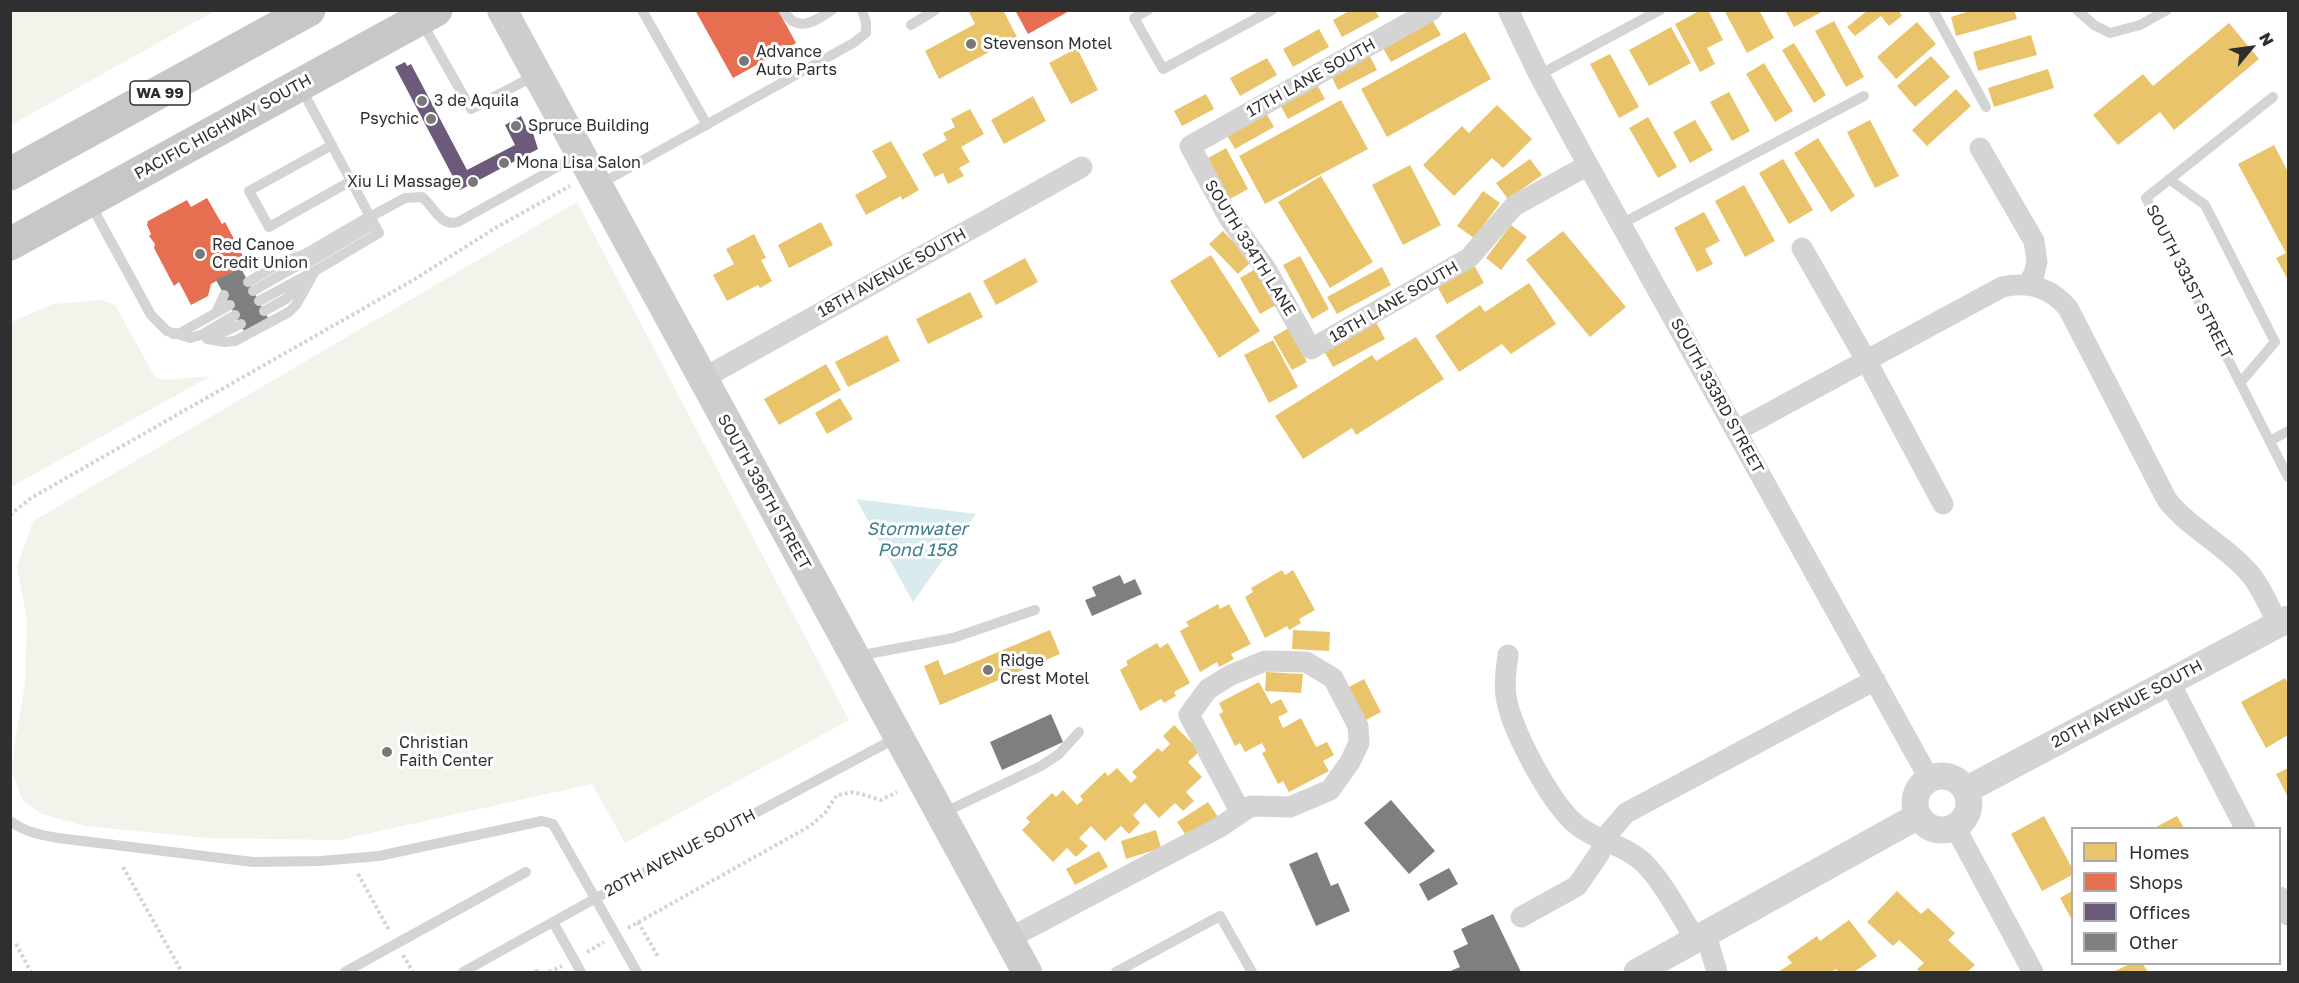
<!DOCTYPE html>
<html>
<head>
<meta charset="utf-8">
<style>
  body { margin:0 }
  #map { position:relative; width:2299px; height:983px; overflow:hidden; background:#fff; font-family:"Golos Text",sans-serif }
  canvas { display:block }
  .frame { position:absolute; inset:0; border:12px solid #2f2f2f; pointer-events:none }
  .legend { position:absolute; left:2071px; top:827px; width:210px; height:138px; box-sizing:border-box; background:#fff; border:2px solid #acacac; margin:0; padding:8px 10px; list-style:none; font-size:18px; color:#2f2f2f }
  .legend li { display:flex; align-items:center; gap:12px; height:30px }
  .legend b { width:30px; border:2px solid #acacac }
  .north { position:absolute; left:2221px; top:18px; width:60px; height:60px; -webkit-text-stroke:4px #fff; paint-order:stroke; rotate:61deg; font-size:16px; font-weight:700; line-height:24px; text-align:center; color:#2f2f2f }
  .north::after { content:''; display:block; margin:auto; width:21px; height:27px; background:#2f2f2f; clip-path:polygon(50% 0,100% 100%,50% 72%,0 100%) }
</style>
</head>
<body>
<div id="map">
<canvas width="2299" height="983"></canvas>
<div class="frame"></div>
<ul class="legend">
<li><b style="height:16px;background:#e9c46a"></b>Homes</li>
<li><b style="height:16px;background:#e76f51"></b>Shops</li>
<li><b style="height:16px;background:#6d597a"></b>Offices</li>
<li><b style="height:16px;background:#7f7f7f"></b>Other</li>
</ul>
<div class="north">N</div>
</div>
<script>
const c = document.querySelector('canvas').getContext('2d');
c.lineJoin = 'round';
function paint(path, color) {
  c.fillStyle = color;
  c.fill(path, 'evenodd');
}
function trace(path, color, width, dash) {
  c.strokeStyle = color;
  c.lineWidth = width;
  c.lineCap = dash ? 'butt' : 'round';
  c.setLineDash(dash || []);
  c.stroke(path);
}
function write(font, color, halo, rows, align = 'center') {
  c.font = font + ' "Golos Text",sans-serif';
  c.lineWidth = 6;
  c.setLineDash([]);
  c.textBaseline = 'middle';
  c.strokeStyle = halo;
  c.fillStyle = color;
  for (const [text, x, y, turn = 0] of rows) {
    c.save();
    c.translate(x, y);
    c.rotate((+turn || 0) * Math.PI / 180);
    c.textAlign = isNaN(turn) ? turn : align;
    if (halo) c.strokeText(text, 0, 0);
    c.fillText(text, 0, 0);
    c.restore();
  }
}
const green = new Path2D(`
  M11 10H215V11L11 125Z
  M577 202 849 720 625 843 592 784 339 840 207 838 85 826 41 814 23 801 12 772 15 740 25 685 27 619 17 567 33 521Z
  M101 300 115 305 155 377 165 380 211 376 11 487V322L54 304Z`);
const water = new Path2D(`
  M856 499 976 514 913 602Z`);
const homes = new Path2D(`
  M968 10H1003L1017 37 939 79 925 51 975 24Z
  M1351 10H1375L1379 17 1342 37 1333 20Z
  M1701 10H1708L1723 40 1707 48 1715 64 1700 72 1675 24Z
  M1724 10H1759L1774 38 1747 53Z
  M1785 10H1825L1794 27Z
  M1868 10H1898L1902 16 1889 26 1881 16 1855 36 1847 27Z
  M1973 10H2014L2017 19 1956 36 1951 17Z
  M1430 16 1441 35 1391 62 1380 43Z
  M1834 21 1864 77 1846 87 1815 31Z
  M1917 22 1936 44 1896 79 1877 57Z
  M2229 23 2259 59 2174 130 2160 112 2118 145 2093 115 2143 74 2153 86Z
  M1671 27 1691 63 1649 86 1629 50Z
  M1319 29 1329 47 1293 67 1283 49Z
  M1465 32 1491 79 1387 137 1361 89Z
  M2031 35 2037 55 1978 71 1973 52Z
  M1794 43 1826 95 1814 103 1782 50Z
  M1077 48 1098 90 1071 104 1049 63Z
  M1367 51 1377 70 1338 90 1329 71Z
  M1610 54 1639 107 1619 118 1590 64Z
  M1931 56 1950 77 1915 107 1897 86Z
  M1267 58 1277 75 1240 96 1230 78Z
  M1764 63 1793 111 1775 122 1746 74Z
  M2048 69 2054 88 1994 107 1988 88Z
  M1315 81 1325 99 1288 119 1278 101Z
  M1956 89 1971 106 1927 146 1912 130Z
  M1729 92 1750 131 1732 141 1710 102Z
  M1206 94 1214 109 1182 126 1174 111Z
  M1033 96 1046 121 1004 144 991 120Z
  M1341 100 1368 149 1265 204 1239 156Z
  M1497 105 1532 139 1503 168 1492 158 1454 196 1423 165 1462 126 1469 133Z
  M970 109 984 134 961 147 970 162 959 168 964 176 948 184 943 173 935 177 922 154 947 140 943 133 955 127 951 119Z
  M1264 109 1274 127 1235 149 1224 130Z
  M1648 117 1677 167 1658 178 1629 128Z
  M1695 120 1713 150 1690 163 1673 132Z
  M1870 120 1899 176 1875 188 1847 132Z
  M1818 138 1855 196 1831 212 1794 153Z
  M891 141 919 190 902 200 901 196 866 215 855 195 887 177 872 151Z
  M2274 145 2288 172V280L2276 258 2286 253 2238 164Z
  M1226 148 1248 189 1230 199 1208 158Z
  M1530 159 1542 175 1508 199 1496 183Z
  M1783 159 1813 210 1789 224 1759 173Z
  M1410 165 1441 225 1403 245 1372 185Z
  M1321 176 1373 262 1330 288 1278 202Z
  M1744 185 1775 241 1745 257 1715 201Z
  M1483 191 1500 203 1474 238 1457 226Z
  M1704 212 1720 241 1705 249 1713 264 1697 272 1674 228Z
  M821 222 833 245 789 268 778 245Z
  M1511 225 1527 237 1501 270 1486 258Z
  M1223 231 1252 261 1238 274 1209 244Z
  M1563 231 1626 307 1590 337 1526 260Z
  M754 234 766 258 761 260 772 281 760 288 758 285 727 301 713 275 734 264 726 249Z
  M1211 255 1260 331 1219 358 1170 281Z
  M1300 256 1329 309 1312 319 1283 265Z
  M1025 258 1038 282 996 305 983 281Z
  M1474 265 1484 283 1447 304 1437 286Z
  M1382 267 1391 285 1337 314 1327 297Z
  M1257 268 1278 304 1260 314 1240 278Z
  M1529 283 1556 324 1511 354 1502 344 1459 372 1435 336 1480 305 1485 312Z
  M970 292 983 317 928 344 916 319Z
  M1375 320 1385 339 1333 367 1323 349Z
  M1289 328 1307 362 1292 370 1273 337Z
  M887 335 900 361 848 387 835 362Z
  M1416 337 1444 379 1356 435 1352 428 1303 459 1275 416 1372 355 1376 361Z
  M1273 340 1298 387 1269 403 1244 355Z
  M826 364 841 390 779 425 764 399Z
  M840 398 853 419 827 434 815 413Z
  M1282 570 1285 575 1293 570 1315 610 1299 619 1301 623 1289 630 1287 626 1265 638 1245 597 1253 592 1251 588Z
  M1218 604 1220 609 1229 604 1251 644 1231 654 1234 659 1219 667 1217 662 1200 672 1180 631 1189 626 1186 622Z
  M1050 630 1060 654 940 705 924 666 938 660 944 675Z
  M1293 630 1330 632 1329 651 1292 649Z
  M1157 643 1160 648 1168 643 1190 683 1174 692 1176 696 1164 703 1161 699 1140 711 1120 670 1128 665 1126 661Z
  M1266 672 1303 674 1301 693 1265 691Z
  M2285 678 2288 684V735L2266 748 2241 702Z
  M1364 679 1381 712 1364 721 1347 688Z
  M1259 682 1271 704 1281 699 1288 712 1278 717 1283 728 1301 718 1316 747 1327 742 1334 755 1323 761 1329 771 1289 792 1283 781 1278 784 1262 753 1266 751 1262 743 1245 752 1240 743 1235 746 1219 714 1223 712 1219 703Z
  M1174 725 1200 751 1188 762 1202 777 1186 792 1194 801 1183 811 1175 803 1159 818 1145 803 1133 815 1140 823 1129 834 1121 826 1105 841 1091 826 1079 838 1088 846 1076 857 1067 848 1053 862 1022 830 1030 822 1026 818 1052 793 1056 797 1063 790 1077 805 1083 800 1080 796 1105 772 1108 776 1117 768 1131 783 1137 777 1132 772 1158 748 1162 752 1170 744 1163 736Z
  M2288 768V797L2276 774Z
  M1208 802 1218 817 1187 837 1177 822Z
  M2044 816 2072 868V875L2042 891 2011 834Z
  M2177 816 2184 828H2154Z
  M1156 830 1161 848 1126 859 1121 841Z
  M1099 851 1108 867 1075 885 1066 869Z
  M1897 891 1921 914 1928 908 1955 933 1948 940 1975 965 1967 972H1920L1917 969 1924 963 1899 940 1893 946 1867 922Z
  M2072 891V920L2060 898Z
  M1849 920 1877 956 1854 972H1839L1836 969 1831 972H1778L1792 963 1787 957 1817 936 1820 941Z
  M2130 964H2143L2148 972H2113Z`);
const shops = new Path2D(`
  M695 10H778L796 43 733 78Z
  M1015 10H1071L1028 34Z
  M207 198 222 224 225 222 245 260 232 267 234 271 211 284 208 296 191 305 179 282 174 286 154 248 155 244 149 236 151 234 147 225 148 221 187 200 191 207Z`);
const offices = new Path2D(`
  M405 62 407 66 411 64 467 170 515 145 505 125 521 116 527 129 531 127 538 149 460 190 395 67Z`);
const building = new Path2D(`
  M238 263 269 320 245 333 216 280 234 271 232 267Z
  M1120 575 1124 584 1135 579 1142 594 1092 616 1085 600 1096 596 1092 587Z
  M1051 714 1063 742 1002 770 990 742Z
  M1391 800 1435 851 1409 874 1364 823Z
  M1317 852 1331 886 1338 883 1350 911 1316 926 1289 864Z
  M1449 868 1458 884 1428 901 1419 884Z
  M1493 914 1521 972H1448L1460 967 1453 951 1468 944 1461 929Z`);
const path = new Path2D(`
  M10 515 31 498 415 279 492 230 570 186
  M123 867 182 972
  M358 874 389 930
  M638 922 659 958
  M628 928 810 826 825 813 837 795 854 792 881 800 897 792
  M16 944 31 972
  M587 952 604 942
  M403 955 413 972
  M535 972 537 971 538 972
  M549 972 562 966`);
const service = new Path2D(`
  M642 10 707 125
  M783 10C797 34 814 22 832 10
  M1148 10 1134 18 1163 69 1272 10
  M1933 10 1986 107
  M2077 10 2094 25 2110 33 2140 25 2167 10
  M421 21 471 109 534 76
  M911 25 935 10
  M1539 75 1660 10
  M2273 97 2146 198 2288 477
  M332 145 249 191 269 227 351 181
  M2169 179 2205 205 2275 342 2240 383
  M600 184 855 42 866 33V22L862 10
  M91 205 151 315 167 331 190 338 201 335 235 315
  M370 217 405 198 422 197C435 207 439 227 458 222L579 155
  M1621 224 1864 96
  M248 282 284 261 303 255 370 216
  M253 291 293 268 308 263 374 224
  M259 301 315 271 379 233 301 88
  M264 311 286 299 304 282
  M216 313 224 295
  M173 334 180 333 230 305
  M207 339 225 342 235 341 289 312 296 305 315 271
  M208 339 241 324
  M2270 441 2288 431
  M857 656 953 638 1035 610
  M943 813 1041 766 1059 754 1079 732
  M10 821C25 832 40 835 58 838L253 862 320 861 379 856 542 821 553 824 637 972
  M553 922 581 972
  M345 972 526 872
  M463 972 596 898 898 737
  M1116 972 1220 916 1252 972`);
const minor = new Path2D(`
  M1432 10 1190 146 1229 218 1266 269 1311 349 1469 258 1514 206 1588 165
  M1508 10 1539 75 1588 165 1930 780
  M1980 148 2034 241 2037 262 2034 274 2028 284
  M1802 248 1866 360 1943 504
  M702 379 1082 167
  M1736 431 2002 287C2029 281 2050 287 2068 308L2167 500C2190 529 2227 546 2251 575 2262 589 2270 608 2278 624
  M1508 655C1506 668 1504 682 1506 696 1510 728 1552 806 1578 826 1599 842 1626 845 1645 864 1665 885 1680 915 1696 940
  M2169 681 2245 828
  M1955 827 2033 972
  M2280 897 2288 915
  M1521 917 1577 886 1599 854 1608 834 1626 813 1875 680
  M1706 935 1717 972
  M1008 939 1220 827 1251 806 1290 807 1330 790 1350 762 1359 743 1358 726 1333 678 1306 662 1265 661 1231 675 1208 689 1189 715 1241 813`);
const tertiary = new Path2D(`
  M1915 803a27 27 0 1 1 54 0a27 27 0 1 1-54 0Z
  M1966 790 2288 619
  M1637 972 1918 816`);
const secondary = new Path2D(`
  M502 10 1027 972`);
const primary = new Path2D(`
  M10 174 309 10
  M10 244 436 10`);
const markers = [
  [971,44,6,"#787878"],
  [744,61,6,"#787878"],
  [422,101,6,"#787878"],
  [431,119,6,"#787878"],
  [516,126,6,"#787878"],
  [504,163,6,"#787878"],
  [473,182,6,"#787878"],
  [200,254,6,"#787878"],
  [988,670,6,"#787878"],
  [387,752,6,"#787878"]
];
const shields = [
  [160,93,60]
];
const shieldNames = [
  ["WA 99",160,93]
];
const poiNames = [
  ["Stevenson Motel",983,44],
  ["Advance",756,52],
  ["Auto Parts",756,70],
  ["3 de Aquila",434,101],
  ["Psychic",419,119,"right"],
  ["Spruce Building",528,126],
  ["Mona Lisa Salon",516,163],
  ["Xiu Li Massage",461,182,"right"],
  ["Red Canoe",212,245],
  ["Credit Union",212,263],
  ["Ridge",1000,661],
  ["Crest Motel",1000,679],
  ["Christian",399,743],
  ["Faith Center",399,761]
];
const streetNames = [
  ["17TH LANE SOUTH",1311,78,-29],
  ["PACIFIC HIGHWAY SOUTH",223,127,-29],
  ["SOUTH 334TH LANE",1250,248,58],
  ["18TH AVENUE SOUTH",892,273,-29],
  ["SOUTH 331ST STREET",2189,282,63],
  ["18TH LANE SOUTH",1394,302,-30],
  ["SOUTH 333RD STREET",1717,396,61],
  ["SOUTH 336TH STREET",764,492,61],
  ["20TH AVENUE SOUTH",2127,704,-28],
  ["20TH AVENUE SOUTH",680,853,-28]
];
const waterNames = [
  ["Stormwater",917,529],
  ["Pond 158",917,550]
];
paint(green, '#f2f4ec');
paint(water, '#daebf0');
paint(homes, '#e9c46a');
paint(shops, '#e76f51');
paint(offices, '#6d597a');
paint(building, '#7f7f7f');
trace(path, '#d4d4d4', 4, [3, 3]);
trace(service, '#d4d4d4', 10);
trace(minor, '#d4d4d4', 21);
trace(tertiary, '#d4d4d4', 27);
trace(secondary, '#cdcdcd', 30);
trace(primary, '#c7c7c7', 33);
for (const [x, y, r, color] of markers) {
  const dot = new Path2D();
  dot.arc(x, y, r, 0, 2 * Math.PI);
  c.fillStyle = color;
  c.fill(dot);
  trace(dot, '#fff', 2);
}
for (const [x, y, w] of shields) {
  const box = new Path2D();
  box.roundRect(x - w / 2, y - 12, w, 24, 4.5);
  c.fillStyle = '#fff';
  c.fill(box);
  trace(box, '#2f2f2f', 1.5);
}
write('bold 15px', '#2f2f2f', null, shieldNames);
write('16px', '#2f2f2f', '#fff', poiNames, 'left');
write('16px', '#2f2f2f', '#fff', streetNames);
write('italic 18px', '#407d8d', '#fff', waterNames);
</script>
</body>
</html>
